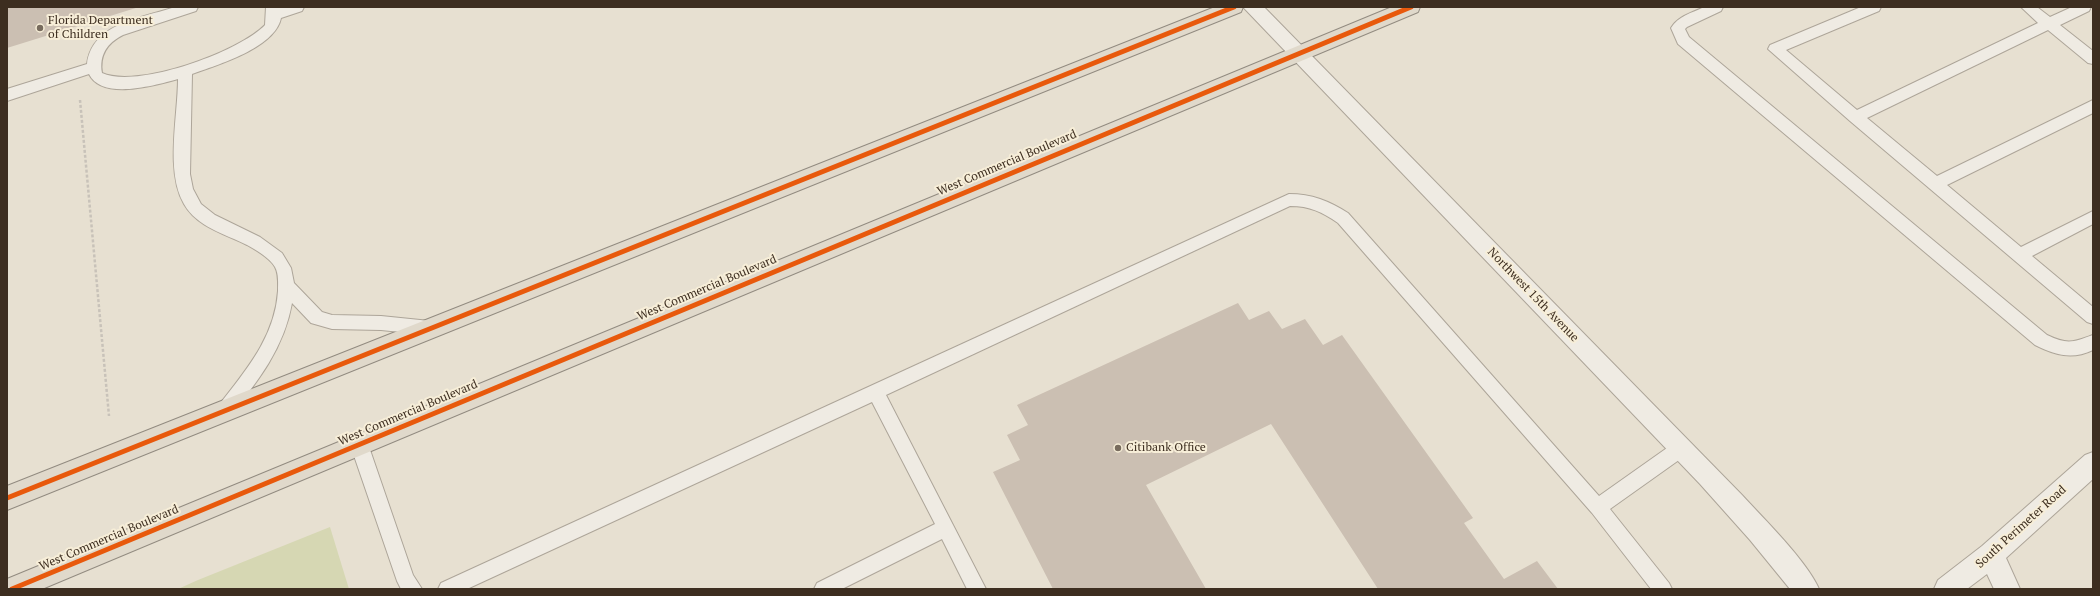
<!DOCTYPE html>
<html>
<head>
<meta charset="utf-8">
<style>
  body { margin:0 }
  #map { position:relative; width:2100px; height:596px; overflow:hidden; background:#e7e0d1; font-family:"PT Serif",serif }
  canvas { display:block }
  .frame { position:absolute; inset:0; border:8px solid #3d2e20; pointer-events:none }
</style>
</head>
<body>
<div id="map">
<canvas width="2100" height="596"></canvas>
<div class="frame"></div>
</div>
<script>
const c = document.querySelector('canvas').getContext('2d');
c.lineJoin = 'round';
function paint(path, color) {
  c.fillStyle = color;
  c.fill(path, 'evenodd');
}
function trace(path, color, width, dash) {
  c.strokeStyle = color;
  c.lineWidth = width;
  c.lineCap = dash ? 'butt' : 'round';
  c.setLineDash(dash || []);
  c.stroke(path);
}
function write(font, color, halo, rows, align = 'center') {
  c.font = font + ' "PT Serif",serif';
  c.lineWidth = 4;
  c.setLineDash([]);
  c.textBaseline = 'middle';
  c.strokeStyle = halo;
  c.fillStyle = color;
  for (const [text, x, y, turn = 0] of rows) {
    c.save();
    c.translate(x, y);
    c.rotate((+turn || 0) * Math.PI / 180);
    c.textAlign = isNaN(turn) ? turn : align;
    if (halo) c.strokeText(text, 0, 0);
    c.fillText(text, 0, 0);
    c.restore();
  }
}
const green = new Path2D(`
  M330 527 349 589H178L198 580Z`);
const building = new Path2D(`
  M7 7H139L7 48Z
  M1238 303 1249 320 1269 311 1282 329 1305 319 1323 345 1342 335 1473 518 1464 523 1504 579 1537 561 1558 589H1378L1271 424 1146 485 1206 589H1053L993 472 1020 460 1007 435 1028 425 1017 405Z`);
const path = new Path2D(`
  M80 100 109 416`);
const service = new Path2D(`
  M175 7H198L196 11 123 35C107 43 99 55 102 73 137 89 239 52 265 25L266 7H304L302 11 281 18C275 48 217 65 192 74L190 174 193 189 201 204 215 215 260 237 282 253 291 268 294 283 322 312 332 315 381 316 430 321 436 323 438 328 436 333 430 335 381 330 332 329 311 323 292 303C284 348 258 381 231 415L225 418 219 415 217 410 219 405C246 370 275 337 278 291 278 284 279 274 275 267 270 258 256 250 247 245 225 234 197 227 184 204 165 171 178 116 178 79 156 85 102 101 89 74L7 101V89L87 64C92 23 142 18 175 7Z
  M1704 7H1723L1721 11 1687 27 1685 29 1689 37 2047 335C2068 345 2073 342 2093 335V350C2072 360 2055 355 2035 345L1678 44 1671 28C1678 16 1692 13 1704 7Z
  M1861 7H1881L1879 11 1786 50 1857 110 2038 23 2021 7H2037L2050 17 2072 7H2091L2089 11 2060 25 2093 51V64L2088 63 2048 30 1867 118 1937 176 2093 100V113L1947 185 2021 247 2093 211V224L2032 256 2093 307V324L2087 322 1850 121 1768 49 1770 45Z
  M1289 194C1312 194 1329 201 1348 213L1599 496 1674 443 1680 441 1686 443 1689 449 1686 455 1610 509 1669 583 1672 589H1651L1592 513 1338 223C1322 212 1310 206 1290 206L886 395 986 589H967L942 539 842 589H814L817 583 935 524 872 402 467 589H438L441 583Z
  M359 436 365 438 368 444 413 575 422 589H401L397 581 350 444 353 438Z`);
const minor = new Path2D(`
  M1243 7H1264L1742 495C1764 519 1807 561 1819 589H1790L1750 540 1700 484Z
  M2093 452V479L2006 558 2020 589H1994L1987 574 1967 589H1934L1938 580 1982 546 2085 455Z`);
const trunk = new Path2D(`
  M1215 7H1243L1241 12 7 510V486Z
  M1392 7H1420L1418 12 42 589H7V579Z`);
const cycleway = new Path2D(`
  M7 498 1234 7
  M12 589 1411 7`);
const markers = [
  [40,28,4,"#786c5e"],
  [1118,448,4,"#786c5e"]
];
const poiNames = [
  ["Florida Department",48,21],
  ["of Children",48,35],
  ["Citibank Office",1126,448]
];
const streetNames = [
  ["West Commercial Boulevard",1007,163,-23],
  ["West Commercial Boulevard",707,288,-23],
  ["Northwest 15th Avenue",1533,295,46],
  ["West Commercial Boulevard",408,413,-23],
  ["South Perimeter Road",2021,527,-42],
  ["West Commercial Boulevard",109,538,-23]
];
paint(green, '#d6d7b3');
paint(building, '#cbbfb2');
trace(service, '#ada599', 2);
trace(minor, '#ada599', 2);
trace(trunk, '#928b80', 2);
trace(path, '#c8c2b9', 2.5, [3, 2]);
paint(service, '#efebe3');
paint(minor, '#efebe3');
paint(trunk, '#e0d9cb');
trace(cycleway, '#e8590c', 5);
for (const [x, y, r, color] of markers) {
  const dot = new Path2D();
  dot.arc(x, y, r, 0, 2 * Math.PI);
  c.fillStyle = color;
  c.fill(dot);
  trace(dot, '#f7eed8', 1.5);
}
write('12px', '#3d2e20', '#f7eed8', poiNames, 'left');
write('12px', '#3d2e20', '#f7eed8', streetNames);
</script>
</body>
</html>
